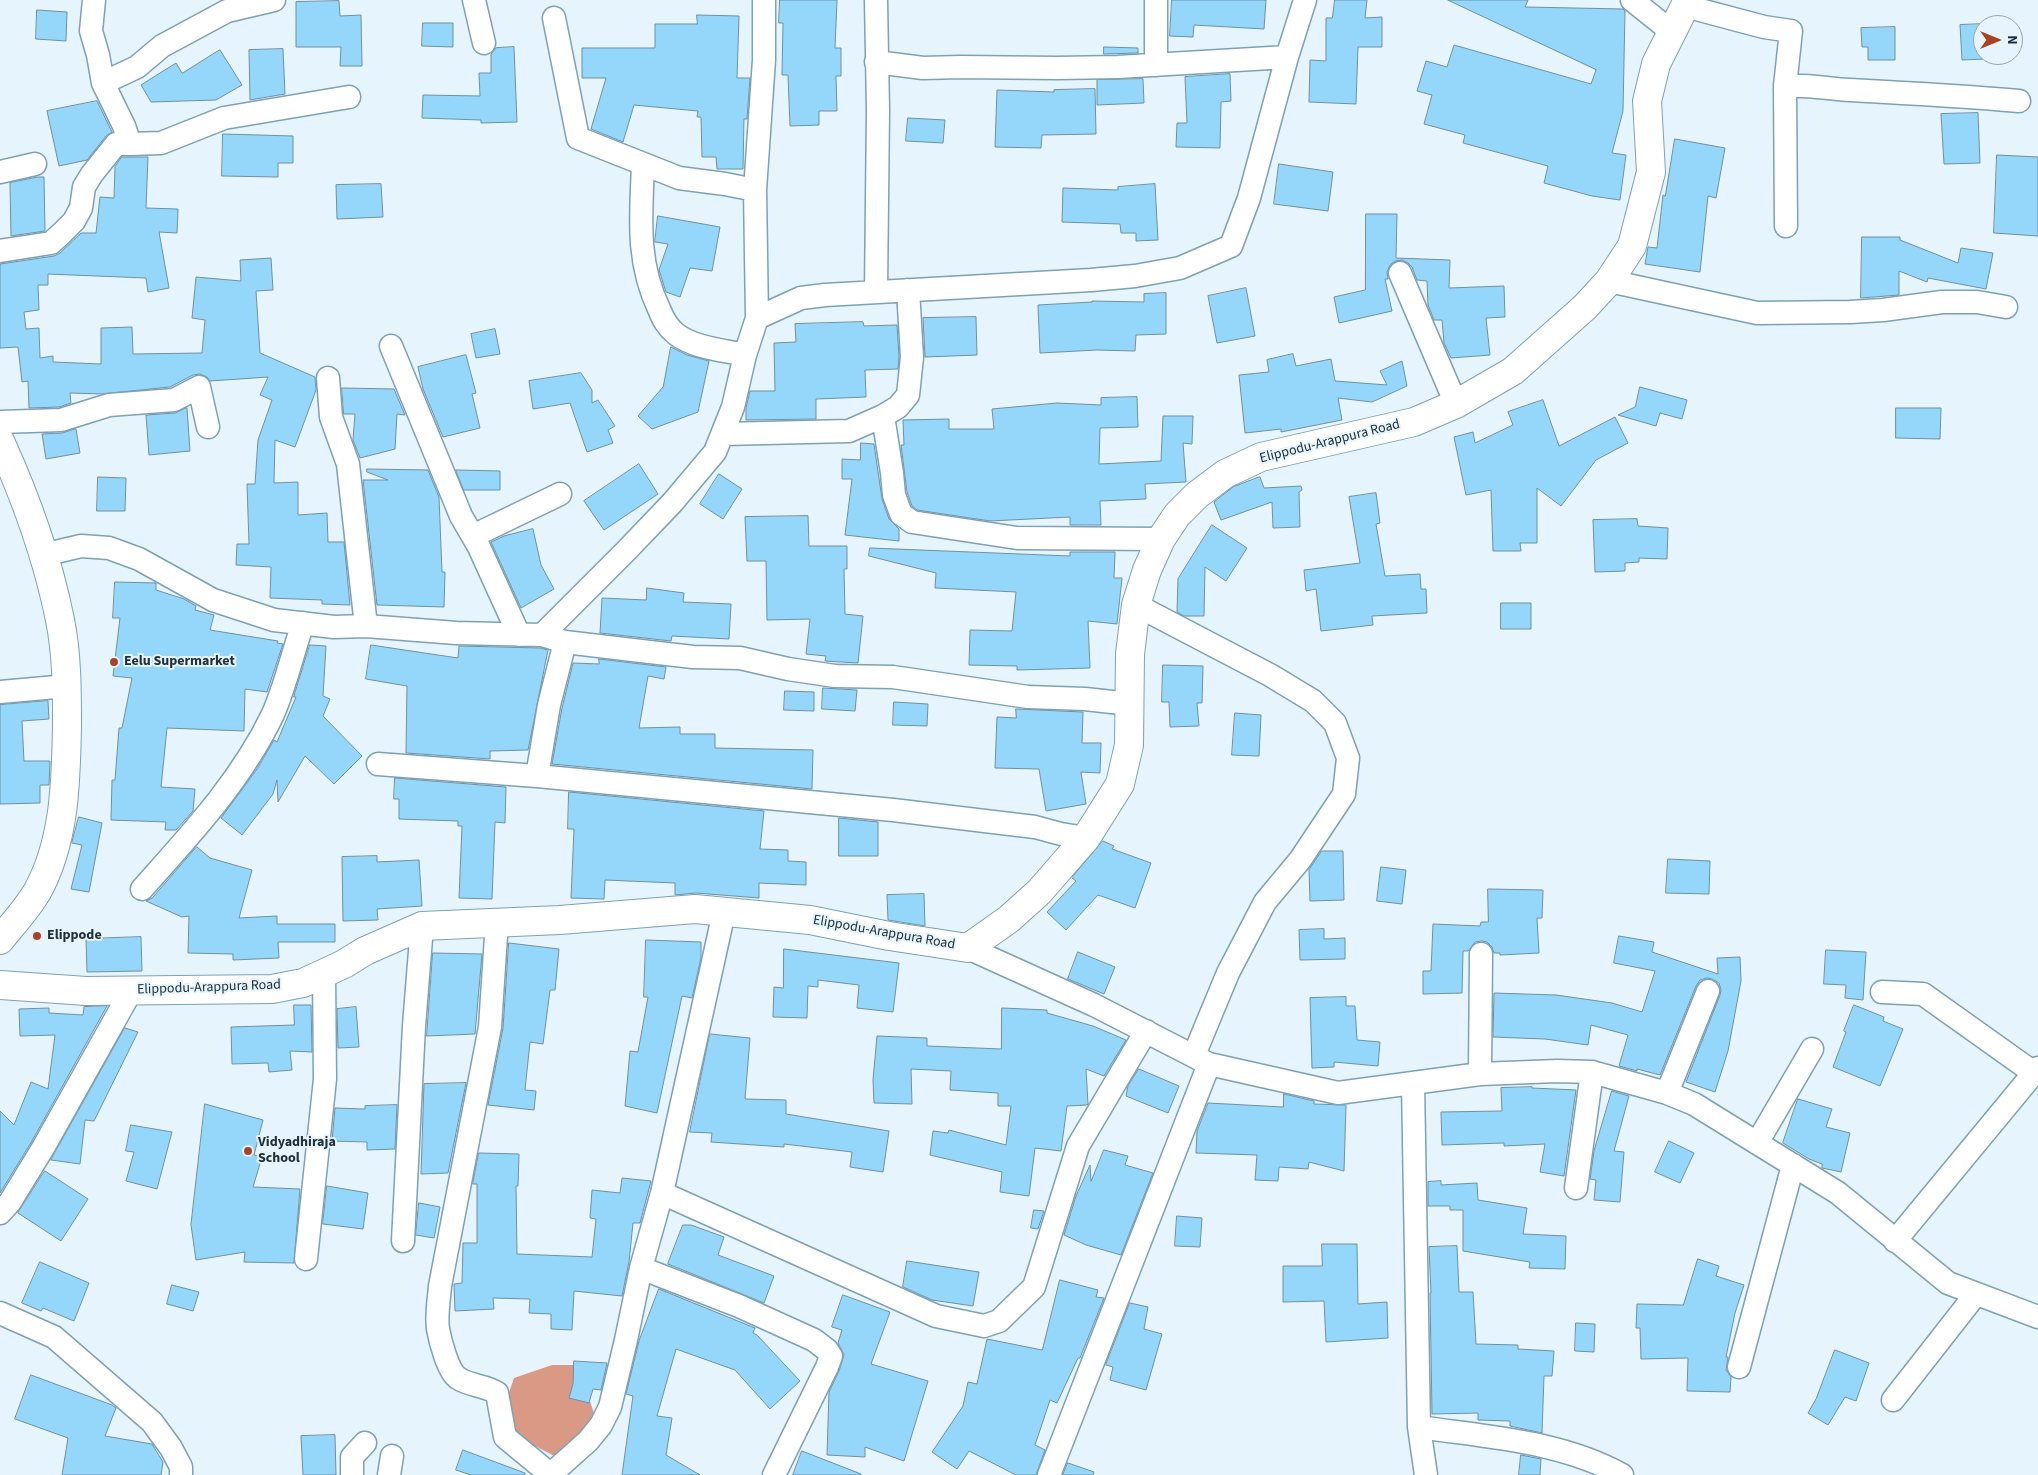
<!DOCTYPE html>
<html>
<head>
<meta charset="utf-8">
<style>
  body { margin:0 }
  #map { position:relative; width:2038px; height:1475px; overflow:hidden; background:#e5f4fd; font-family:"Source Sans 3",sans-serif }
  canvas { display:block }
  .north { position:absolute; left:1973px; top:15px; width:50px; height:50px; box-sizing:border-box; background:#e5f4fd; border:1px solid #97a6ae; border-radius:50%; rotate:90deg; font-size:14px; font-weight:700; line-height:20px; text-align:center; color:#213038 }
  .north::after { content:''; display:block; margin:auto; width:18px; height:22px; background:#ab4322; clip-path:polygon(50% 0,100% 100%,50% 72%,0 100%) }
</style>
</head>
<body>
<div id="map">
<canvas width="2038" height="1475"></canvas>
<div class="north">N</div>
</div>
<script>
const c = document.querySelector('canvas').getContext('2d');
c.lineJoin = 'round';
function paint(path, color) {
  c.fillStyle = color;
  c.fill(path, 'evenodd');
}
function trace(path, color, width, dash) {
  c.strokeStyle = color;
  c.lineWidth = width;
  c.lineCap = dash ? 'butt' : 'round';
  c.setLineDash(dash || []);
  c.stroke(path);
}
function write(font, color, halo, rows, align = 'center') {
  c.font = font + ' "Source Sans 3",sans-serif';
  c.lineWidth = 4;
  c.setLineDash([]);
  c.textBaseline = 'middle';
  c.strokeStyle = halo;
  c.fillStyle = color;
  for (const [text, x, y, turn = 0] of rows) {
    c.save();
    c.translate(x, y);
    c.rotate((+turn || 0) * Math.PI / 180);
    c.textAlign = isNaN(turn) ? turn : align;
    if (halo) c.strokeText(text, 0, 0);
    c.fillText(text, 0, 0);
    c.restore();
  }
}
const water = new Path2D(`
  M552 1365H574L585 1387 594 1413 562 1460 512 1434 505 1404 514 1378Z`);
const building = new Path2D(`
  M780 0H837L835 48H841V76H836L837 111H819V125L790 126 788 75H782L783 23H779Z
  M1172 0H1266L1264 29 1194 25 1193 37 1170 36Z
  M1335 0H1367L1365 18 1382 17V47H1358L1356 104 1309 102 1310 60 1326 61V18H1332Z
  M1448 0H1528L1525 7 1623 9 1625 11 1623 111 1612 153 1626 155 1620 200 1592 196 1544 183 1548 166 1463 143 1465 135 1424 124 1432 95 1417 91 1426 61 1447 67 1454 45 1591 84 1596 70Z
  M339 1 340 16 361 15 362 66H340L341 47H296V2Z
  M37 10 67 12 66 41 36 39Z
  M697 15 739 16 737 78H750L747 119H744L743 169H717L716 157H702L701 117H697L698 111 634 105 623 142 591 129 606 78H582V48H655V24H697Z
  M423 23H453V47L422 46Z
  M1983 24V55L1985 59 1962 60 1960 25Z
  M1895 27V60H1868V47H1862L1861 28Z
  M514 47 517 122 481 123V120L422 118 423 95 480 96 479 73H491V54L496 48Z
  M1104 47 1138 48V53L1104 54Z
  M283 49 285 94 250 100 249 50Z
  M220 50 242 85 216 100 151 102 141 85 176 63 182 73Z
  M1230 74 1231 101 1221 102 1220 148 1176 147 1177 123H1187L1185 77Z
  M1143 79 1144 103 1097 105V80Z
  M1095 89 1096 134 1042 135 1041 148 995 147 997 90 1054 92V90Z
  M97 101 112 132 106 136 87 160 59 166 47 111Z
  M1978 113 1980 163 1944 164 1941 114Z
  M908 118 945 120 943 143 906 141Z
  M223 134 293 136V163H278V177L222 176Z
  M1675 139 1725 148 1716 198 1708 196 1700 272 1645 264 1648 247 1657 248 1663 195 1665 196Z
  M1997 155 2038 157V236L1994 233Z
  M122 157H148L146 208 178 209 177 233 159 232 169 288 148 292 146 278 48 274V285H38L39 310 24 312 26 329 39 328 40 358 53 356V362L101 364V328L132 327 133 354 202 353 205 320 192 318 196 277 241 281 240 260 271 258 273 290 256 291 260 353 315 377 316 390 295 447 275 440 274 483 298 482V515L327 513 328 542H344L350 605 322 604V600L270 598 271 567 236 565 237 544H249L247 484H255L258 440 272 400 260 395 268 377 210 381 207 377 200 374 193 375 170 387 102 394 70 393 71 403 59 407 29 408 28 381 22 382 18 347 0 348V264L54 256 60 253 81 233H96L100 197 114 198 115 167Z
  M1279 164 1333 172 1328 211 1274 204Z
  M38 177H44L45 231 11 236 10 183Z
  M381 184 383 217 337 219 336 185Z
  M1155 184 1158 240 1136 241V233H1121L1120 224 1062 222 1063 188 1118 190V187Z
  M1366 214H1397L1396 258 1450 260 1449 288 1504 286 1505 317 1486 318 1490 355 1451 358 1444 343 1442 320H1434L1428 305 1427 281 1417 280 1412 267 1408 263 1402 260 1395 261 1390 265 1387 272 1388 279H1385L1392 311 1339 323 1334 297 1365 290Z
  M658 216 720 227 712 271 690 268 680 297 666 292 659 270 668 244 655 242Z
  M1862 237H1900V240L1958 263 1961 248 1993 253 1986 289 1928 278 1927 282 1899 271V295L1861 298Z
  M1246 288 1255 336 1217 343 1208 296Z
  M1166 293V334L1136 335 1135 351 1097 350 1040 353 1038 305 1092 302V301L1144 302V294Z
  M976 317 977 355 925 357 923 318Z
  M863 322 864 326 897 325 899 357 898 369 865 370 866 397 816 399V419L746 420V408L750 391H775L774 343 796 342 795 324Z
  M495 329 500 354 476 358 471 334Z
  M671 347 687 355 709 361 698 412 652 429 638 416 663 387Z
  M1293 354 1296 366 1331 359 1335 381 1387 385 1380 371 1402 361 1407 386 1372 402 1338 398 1342 420 1281 432V429L1245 433 1239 375 1269 372 1267 360Z
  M466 355 476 393 472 394 480 428 443 437 423 389 418 367Z
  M581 373 592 390V403L598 400 615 426 608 430 613 443 587 452 570 403 533 409 529 381Z
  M1640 387 1687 400 1682 419 1660 413 1656 426 1618 415 1635 407Z
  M342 388 394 389 405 415 397 414 395 449 360 458 353 440 355 414H344Z
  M1137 397 1138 427 1100 428 1099 464 1161 461 1163 416H1193L1192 444 1183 443 1186 482 1145 484 1146 499 1100 501 1101 525H1070V517L990 521 917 510 912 506 907 492 901 445H904L903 420 949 419V429H994L992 409 1057 403 1101 405V398Z
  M1543 400 1559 446 1615 417 1628 443 1596 460 1561 506 1537 488V543H1520L1521 551H1493L1491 490 1466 495 1454 437 1473 432 1475 443 1513 425 1508 412Z
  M187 408 190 451 149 455 146 415 175 413Z
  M1896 408H1941L1940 439 1896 438Z
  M76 429 80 453 46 459 42 434 62 433Z
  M861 443 874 444 882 499 889 519 899 529V541L845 535 852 479H842V459L860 460Z
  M639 464 658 494 604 530 584 501Z
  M367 469 428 470 439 497 442 572H445L444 607 377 605 363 480H388L367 472Z
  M456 470 500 471V490H464Z
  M719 474 742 489 723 519 700 504Z
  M98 477 126 478 125 511H97Z
  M1260 477 1264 488 1301 486 1302 490 1299 492 1300 527 1273 528 1272 502 1221 520 1214 502 1233 487Z
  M1376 493 1380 523 1376 524 1385 576 1420 574 1421 589H1426L1427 613 1372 616 1373 625 1321 631 1316 589 1306 591 1304 570 1360 563 1349 497Z
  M808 516 809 546H847V569H844L845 614 863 616 858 663 825 661 826 656 806 654 810 619 767 620 766 561H747L745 517Z
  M1637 519 1638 526 1668 528 1667 559 1639 558V562L1625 563V571L1595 572 1593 520Z
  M1212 525 1247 548 1226 581 1205 567 1204 616H1184L1177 612 1178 579Z
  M533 529 541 565 554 589 521 608 491 542 504 536Z
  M870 548 1070 556V552H1115L1114 578H1122L1117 624 1088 621 1090 668 1017 670V666L969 665 970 630 1012 631 1016 592 935 588 936 573 869 556Z
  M115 582 156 583V590L184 599 196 606 195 610 214 615 210 630 278 641 277 643 283 644 267 692 245 689 244 731 167 728 161 787 195 789 193 811 176 830H165L166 822 111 820 112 780H115L119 728H122L132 678 113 676 120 618H113Z
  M647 588 684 593 683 602 731 604 729 639 672 636 671 641 600 633 602 598 646 600Z
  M1501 603H1531V629H1501Z
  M310 645 326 646 323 696 330 699 323 716 362 756 334 784 305 756 278 802 277 780 273 794 242 835 221 818 257 769 274 740 277 742 296 697H294Z
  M371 645 458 658 459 646 540 648 548 650 528 750 490 751V759L406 753 407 686 366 679Z
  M599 659 666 667 664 679 648 676 639 728 680 727V734H715V748L813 750 812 789 552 764 562 708 573 663 599 664Z
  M1163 665 1203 666 1202 703H1197L1199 726 1170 727 1169 702H1162Z
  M823 688 857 690 855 711 822 709Z
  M785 691 814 692V711L784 710Z
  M48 701 49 719 22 721 24 761H50L49 785H40V803L0 804V705Z
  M894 702 928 704 927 726 893 725Z
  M1016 709 1083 712 1082 743H1101L1100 773 1081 772 1086 804 1046 811 1039 769 995 768 997 717 1016 718Z
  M1235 713 1261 715 1259 756 1232 755Z
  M395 778 506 787 505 823 495 822 492 899 459 898 462 826H458V821L399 819V799H394Z
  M569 792 764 811 760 849 788 850V861L806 862V885L759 883V898L696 893 675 895V883L605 880 604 899 571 898 574 829H568Z
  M79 817 102 823 89 892 71 889 82 845 72 843Z
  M839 818 878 822V856H839Z
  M1103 841 1114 846 1112 849 1151 863 1135 908 1098 895 1066 930 1047 912 1076 881 1072 878Z
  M197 847 210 858 252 870 239 918 277 916V924H335V942H278L279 958 233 960V954L188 953 189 916 182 917 146 901 152 898Z
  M1322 851H1343L1344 900 1310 901 1309 870Z
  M377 856V862L419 860 422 906 377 909 378 920 343 921 342 857Z
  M1668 859 1710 861 1709 894 1666 893Z
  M1381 867 1406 870 1402 904 1377 901Z
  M1488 889 1543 890 1542 918H1537L1539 953 1500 955V953H1494L1492 947 1487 942 1482 941 1475 942 1468 951H1463L1462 993 1423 994V971H1431L1433 924 1480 926 1481 922H1488Z
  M924 894 925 926 888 920 887 895Z
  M1324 929V939L1345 938V959L1300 960 1299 930Z
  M1619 936 1654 942 1652 952 1718 974 1717 958 1740 957 1741 981 1728 1051 1715 1092 1686 1082 1720 995 1721 990 1719 983 1712 979 1707 978 1700 980 1696 986 1660 1075 1637 1069V1071L1619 1066 1628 1035 1591 1025 1588 1045 1545 1039 1493 1037 1494 993 1556 995 1612 1003 1642 1012 1655 971 1614 963Z
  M141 937 142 971 87 972 86 939Z
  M646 940 701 942V958L692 998 682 996 657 1113 625 1106 630 1051 638 1052 648 997H644Z
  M509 943 559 949 555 990H550L543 1044 530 1042 525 1090 536 1091 534 1110 488 1105 503 1028Z
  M784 949 899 963 893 1012 857 1008 859 985 818 980V987L808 986 807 1018 773 1017 774 987 783 988Z
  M1826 950 1866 952 1863 1000 1845 998 1846 985 1824 984Z
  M1078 952 1115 967 1104 994 1068 979Z
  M433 953 482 954 475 1034 427 1036Z
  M1346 997V1006H1355L1357 1040 1380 1042 1378 1066 1334 1062V1067L1312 1068 1310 998Z
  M294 1005H311L312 1052 290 1051 292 1070 269 1072 268 1063 232 1064 231 1027 294 1025Z
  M1854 1005 1884 1017 1883 1021 1903 1029 1880 1086 1833 1067 1846 1032 1844 1031Z
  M107 1006 32 1141 0 1193V1111L14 1125 31 1082 48 1089 55 1035 20 1036 19 1009 49 1008V1013L83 1015 84 1007Z
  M356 1007 359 1047 338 1048 337 1009Z
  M1002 1008 1047 1010V1013L1093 1026 1126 1040 1104 1076 1086 1069 1088 1104 1087 1105 1067 1106 1061 1151 1035 1148 1029 1196 1000 1192 1002 1172 930 1155 933 1131 948 1133 949 1130 1006 1145 1011 1106H998V1093L950 1090 951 1071 911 1069 912 1104 874 1103 873 1080 877 1036 927 1038V1046L1001 1049Z
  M125 1028 138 1032 94 1121 85 1120 80 1164 51 1160Z
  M710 1034 750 1038 745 1099 786 1100V1114L889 1131 883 1172 850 1167 852 1152 784 1144V1147L711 1142 712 1133 690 1132Z
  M1139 1069 1179 1086 1168 1113 1126 1096 1128 1086Z
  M466 1083 448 1173 421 1174 424 1084Z
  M1532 1087V1088L1576 1090 1564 1176 1540 1172 1545 1144 1504 1146V1143L1442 1145 1441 1112 1502 1111 1501 1088Z
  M1612 1091 1629 1096 1614 1151 1624 1152 1620 1202 1594 1200 1596 1180 1590 1179 1594 1151Z
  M1284 1094 1314 1101V1104L1346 1105 1344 1171 1309 1162 1308 1169 1279 1167 1278 1181 1255 1180 1257 1155 1196 1153 1197 1131 1208 1103 1283 1107Z
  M1798 1099 1832 1109 1826 1127 1850 1133 1841 1172 1822 1168V1164L1809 1159 1783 1143Z
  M205 1104 263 1120 254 1155 262 1157 253 1187 300 1189 294 1263 244 1262 245 1252 196 1260 191 1225Z
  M397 1105 395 1149 367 1150V1142L332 1141 335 1108 365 1109V1106Z
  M131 1125 172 1132 157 1189 126 1181 134 1152 126 1151Z
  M1669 1141 1694 1153 1680 1183 1655 1172Z
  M1104 1150 1128 1156 1125 1165 1153 1173 1121 1255 1086 1245 1064 1235 1076 1196 1090 1165 1091 1181Z
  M479 1153 519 1154 518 1186H516L517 1254 592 1257 596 1219 590 1218 592 1190 620 1193 622 1178 651 1181 640 1223H633L629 1262 622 1296 574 1291 572 1330 551 1329V1314L529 1313 530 1299 493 1298 494 1309 455 1311 454 1284 462 1283 463 1243H477V1184H473Z
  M45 1171 88 1199 61 1241 18 1213Z
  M1441 1181V1185L1477 1183 1478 1200 1527 1208 1523 1234 1566 1236 1565 1269 1529 1268 1530 1262 1463 1251V1210H1450V1206H1428V1182Z
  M327 1186 368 1193 363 1229 323 1224Z
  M419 1203 440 1207 434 1238 416 1235Z
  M1034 1210 1044 1211 1038 1229 1031 1228Z
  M1177 1216 1202 1218 1200 1247 1175 1246Z
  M683 1225H691L724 1237 718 1255 774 1276 764 1303 668 1264Z
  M1322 1244H1357L1358 1304 1387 1302 1388 1338 1326 1342 1324 1301 1283 1302V1266H1322Z
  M1457 1246 1459 1292H1473L1476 1344 1518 1345V1349L1554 1351 1552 1376H1544L1542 1433 1510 1426V1421L1478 1420V1413L1432 1414 1430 1293H1431L1429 1247Z
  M1698 1259 1719 1266 1716 1276 1744 1285 1735 1313 1726 1357H1728L1726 1370 1731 1377 1730 1392 1687 1391 1688 1358 1641 1359 1640 1328H1636L1637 1304 1683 1305Z
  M907 1261 979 1272 973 1306 932 1300 903 1287Z
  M40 1262 89 1283 74 1321 43 1308 41 1311 22 1303Z
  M1060 1280 1098 1290 1096 1297 1104 1298 1080 1358H1078L1057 1403 1050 1400 1035 1445 1045 1450 1036 1475H1016L969 1451 957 1469 932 1452 963 1406 968 1382 977 1384 987 1339 1042 1350Z
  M172 1285 199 1292 193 1311 167 1304Z
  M659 1289 755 1328 753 1333 757 1335 800 1381 770 1409 735 1370 676 1349 657 1416 672 1418 666 1455 700 1475H622L633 1396 626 1394 639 1341Z
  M843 1295 890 1312 871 1364 928 1381 904 1461 865 1447V1457L827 1455 829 1392 839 1371 844 1355 838 1343 842 1330 832 1327Z
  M1130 1303 1148 1307 1144 1329 1162 1334 1146 1390 1110 1380 1113 1367 1106 1365Z
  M1576 1323 1595 1324 1594 1352 1575 1351Z
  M1835 1350 1869 1363 1856 1401 1845 1397 1828 1425 1808 1413 1816 1399Z
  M574 1361 607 1363 601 1390 593 1389 589 1403 569 1398 573 1384Z
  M31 1375 112 1405 116 1408 105 1436 152 1444 163 1462 161 1475H62L68 1438 15 1419Z
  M335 1435 336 1475H303L301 1436Z
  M463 1450 525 1473V1475H471L456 1470Z
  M802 1451 861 1474V1475H793Z
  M1521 1455 1541 1459 1540 1475H1519Z
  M1068 1463 1094 1472 1093 1475H1063Z`);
const street = new Path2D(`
  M94 0 91 31 98 55 103 83
  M474 0 484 43
  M1632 0 1672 32
  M1685 6 1764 27 1791 31 1785 86C1807 84 1828 89 1850 90 1907 93 1963 96 2019 101
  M554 18 578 138 679 178 725 184 755 190
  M876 62 923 68 960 67 1057 68 1118 67 1287 57
  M1156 65V0
  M1785 86 1786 226
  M130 144 161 143 224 118 349 97
  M643 165C641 216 636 261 659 309 663 319 667 327 676 334 694 348 723 350 745 355
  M0 172 35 164
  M0 251 51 243 61 234 74 221 81 208 84 187 92 174 116 144H130L124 126 103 83 137 67 162 46 227 11 274 0
  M1400 273 1456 404
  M1609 281 1757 313 1850 312 1883 310 1942 302H1977L2006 307
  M908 290 912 357 908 395 898 407 883 416 892 473 894 495 901 514 912 522 1017 538 1161 539
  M876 291 878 110 876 0
  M757 318 755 190 764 60V0
  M391 346 461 516 479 547 519 635
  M328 378 331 417 348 464 366 626
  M0 422 61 420 109 405 174 400 199 387 208 427
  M723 434 849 431 883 416
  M473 536 560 494
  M43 555 81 546 109 548 139 559 213 600 274 620 334 627 366 626 456 633 542 635 565 642 641 651 693 657 740 658 788 669 835 676 893 677 1028 697 1085 699 1130 704
  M1136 605 1270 675 1313 701 1335 723 1348 758 1344 794 1300 860 1265 902 1228 973 1194 1055
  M542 635 626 551 672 503 715 452 733 407 745 355 757 318 801 298 825 295 1091 280 1135 276 1180 268 1231 246 1249 198 1287 57 1305 0
  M0 692 67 686
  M378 764 537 776 893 810 1035 827 1061 834 1086 838
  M537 776 549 705 565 642
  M142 889C191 834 241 781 273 714 285 687 293 652 303 623
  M497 921 490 1027 440 1286C439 1300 436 1315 438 1329 440 1340 448 1372 458 1378 469 1386 485 1385 497 1393L505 1437 551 1475
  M968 948 1094 1005 1209 1064 1338 1093 1480 1074 1557 1071 1592 1072 1667 1093 1694 1104 1838 1193 1948 1283 2038 1317
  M1882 992 1923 994 2034 1073
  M1480 1074 1481 954
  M1413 1083 1419 1427 1426 1475
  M1667 1093 1708 991
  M1757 1143 1812 1049
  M1576 1188 1592 1072
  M662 1193 936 1316 984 1326 999 1321 1034 1287 1078 1146 1146 1031
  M0 1213 10 1202 43 1148 131 991
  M403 1241 414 1026 422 926
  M1895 1241 2038 1068
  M306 1259 325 1079 324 973
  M641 1268 739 1306 814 1340 827 1350 831 1356 827 1367 774 1475
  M0 1313 54 1337 152 1422 171 1448 181 1467V1475
  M1739 1367 1793 1165
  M1893 1400 1976 1294
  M1419 1427C1487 1437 1561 1441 1622 1475
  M352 1475V1457L365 1443
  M389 1475 392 1456
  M550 1475 588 1441 601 1425 610 1407 626 1340 641 1268 662 1193 724 912
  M1049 1475 1209 1064`);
const secondary = new Path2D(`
  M0 441C25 496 48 560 60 620 67 654 67 691 67 726 66 781 65 842 37 892 27 909 12 925 0 940
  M0 985 86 991 272 989 303 983 344 964 365 951 422 926 560 920 695 909 810 920 889 936 968 948 1009 919 1039 892 1086 838 1120 784 1129 745 1130 654 1136 605 1147 570 1161 539 1177 515 1197 495 1225 474 1261 457 1414 422 1456 404 1513 371 1585 307 1609 281 1632 246 1651 172 1647 101 1656 64 1688 0`);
const markers = [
  [114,662,5,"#ab4322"],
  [37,936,5,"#ab4322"],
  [248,1151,5,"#ab4322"]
];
const streetNames = [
  ["Elippodu-Arappura Road",1330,442,-14],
  ["Elippodu-Arappura Road",884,933,10],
  ["Elippodu-Arappura Road",209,988,-2]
];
const poiNames = [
  ["Eelu Supermarket",124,662],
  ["Elippode",47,936],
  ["Vidyadhiraja",258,1143],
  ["School",258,1159]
];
paint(water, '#d99985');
paint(building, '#95d7fa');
trace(building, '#6d90a4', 1);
trace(street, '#7da1b5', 25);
trace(secondary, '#7da1b5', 30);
trace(street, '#fff', 22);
trace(secondary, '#fff', 28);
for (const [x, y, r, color] of markers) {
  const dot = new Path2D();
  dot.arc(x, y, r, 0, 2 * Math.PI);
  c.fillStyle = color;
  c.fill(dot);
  trace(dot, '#e5f4fd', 2);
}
write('14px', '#213038', '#e5f4fd', streetNames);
write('bold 14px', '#213038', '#e5f4fd', poiNames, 'left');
</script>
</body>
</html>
